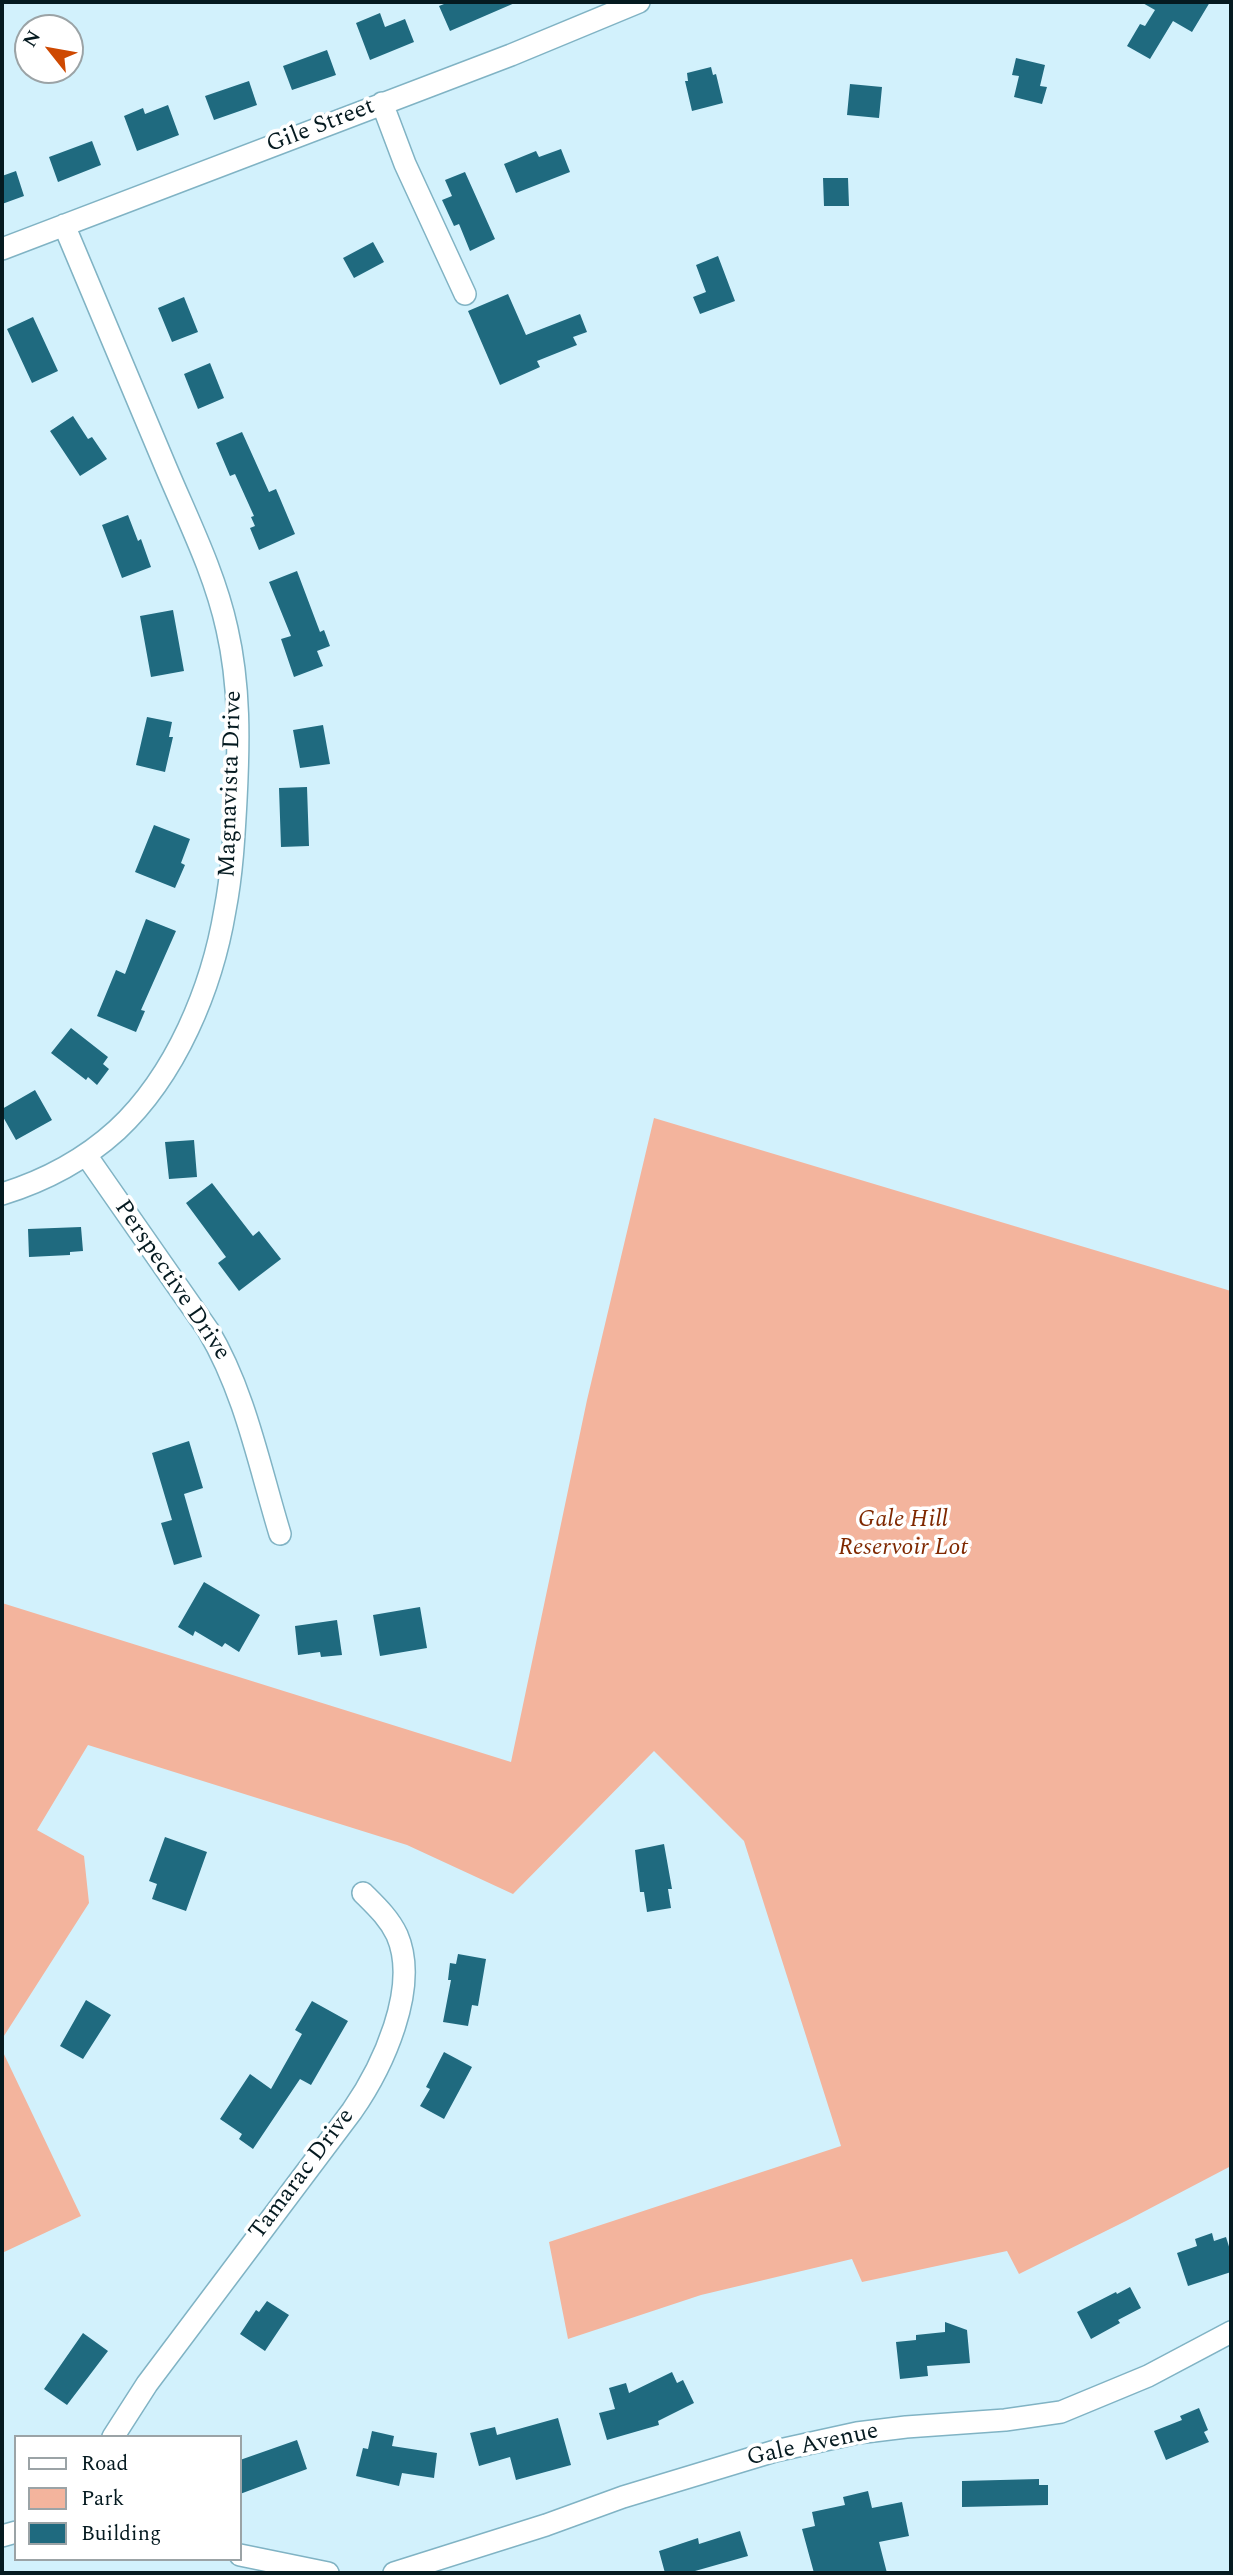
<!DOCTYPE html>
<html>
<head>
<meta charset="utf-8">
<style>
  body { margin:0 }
  #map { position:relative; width:1233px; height:2575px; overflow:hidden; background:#d2f1fc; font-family:Spectral,serif }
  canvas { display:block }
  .frame { position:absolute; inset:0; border:4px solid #051a20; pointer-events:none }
  .legend { position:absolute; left:14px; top:2435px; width:228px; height:126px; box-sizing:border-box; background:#fff; border:2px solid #9ba3a6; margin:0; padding:9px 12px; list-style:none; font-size:21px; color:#051a20 }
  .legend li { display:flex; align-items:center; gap:14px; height:35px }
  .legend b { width:35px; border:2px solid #9ba3a6 }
  .north { position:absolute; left:14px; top:14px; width:70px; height:70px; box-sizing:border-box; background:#fff; border:2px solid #9ba3a6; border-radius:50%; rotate:301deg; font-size:19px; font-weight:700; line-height:28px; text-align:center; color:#051a20 }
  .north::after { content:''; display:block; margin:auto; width:24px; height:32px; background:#ce4902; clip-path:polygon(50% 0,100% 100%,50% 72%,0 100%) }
</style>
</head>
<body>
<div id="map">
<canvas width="1233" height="2575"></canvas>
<div class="frame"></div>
<ul class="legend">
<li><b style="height:9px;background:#fff"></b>Road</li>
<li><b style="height:19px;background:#f3b49d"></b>Park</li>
<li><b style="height:19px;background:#1f6a7f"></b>Building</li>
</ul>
<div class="north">N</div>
</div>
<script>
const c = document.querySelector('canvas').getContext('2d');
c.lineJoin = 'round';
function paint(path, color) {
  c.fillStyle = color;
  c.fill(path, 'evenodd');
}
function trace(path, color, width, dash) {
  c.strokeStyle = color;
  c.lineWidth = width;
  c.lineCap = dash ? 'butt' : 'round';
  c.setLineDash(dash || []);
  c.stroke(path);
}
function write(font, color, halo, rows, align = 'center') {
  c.font = font + ' Spectral,serif';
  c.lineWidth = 7;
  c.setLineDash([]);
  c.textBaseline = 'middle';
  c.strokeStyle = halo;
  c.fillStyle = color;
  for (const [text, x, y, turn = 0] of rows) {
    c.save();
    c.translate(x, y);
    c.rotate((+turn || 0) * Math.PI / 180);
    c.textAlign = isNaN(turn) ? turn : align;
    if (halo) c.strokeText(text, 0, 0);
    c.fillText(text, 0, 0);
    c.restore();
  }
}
const green = new Path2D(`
  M654 1118 1231 1291V2166L1126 2221 1019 2274 1007 2251 862 2282 852 2259 701 2295 568 2339 549 2242 841 2146 744 1841 654 1751 513 1894 407 1845 88 1745 37 1830 84 1856 89 1903 2 2039V1603L511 1762 587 1400Z
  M2 2050 81 2216 2 2253Z`);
const building = new Path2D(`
  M449 2H517L450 31 439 6Z
  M1141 2H1210L1192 32 1173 21 1150 59 1127 46 1140 24 1145 26 1155 10Z
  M380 13 385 27 405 19 414 42 370 60 356 23Z
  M327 50 336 75 292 90 283 66Z
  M1016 58 1045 65 1040 86 1047 87 1042 104 1014 97 1019 76 1012 75Z
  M711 67 713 75 716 74 723 103 692 111 685 81H688L687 73Z
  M249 81 257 105 214 120 205 96Z
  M850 84 882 87 879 118 847 115Z
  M168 105 179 135 137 151 124 116 143 108 145 114Z
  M92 141 101 165 58 182 49 157Z
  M561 149 570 172 516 193 504 164 536 151 539 157Z
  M16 171 24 196 2 204V176Z
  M465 172 495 239 470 251 459 224 454 226 442 200 452 196 445 180Z
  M823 178H848L849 206H824Z
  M373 242 384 262 354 278 343 258Z
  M718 256 735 301 700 314 693 297 706 292 696 265Z
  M508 294 526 335 580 314 587 332 573 337 577 345 537 361 540 367 500 385 468 311Z
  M184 297 198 332 172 342 158 308Z
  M33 317 58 371 32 383 7 329Z
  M210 363 224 398 198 409 184 374Z
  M73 416 88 439 92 437 107 459 80 476 50 431Z
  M242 432 269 492 276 489 295 534 259 550 250 528 255 526 251 517 254 516 235 474 230 476 216 443Z
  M128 515 138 541 141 539 151 567 122 578 102 525Z
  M297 571 320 632 324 630 330 646 317 651 323 666 294 677 281 639 291 636 269 582Z
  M173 610 184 671 151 677 140 616Z
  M147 717 172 722 169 737H173L165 772 136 765Z
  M323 725 330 764 300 768 293 730Z
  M307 787 309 846 281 847 279 788Z
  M154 825 190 839 181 863 185 865 175 888 135 872Z
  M146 919 176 931 141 1010 145 1011 136 1032 97 1016 116 970 125 974Z
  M71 1028 108 1057 103 1064 109 1069 97 1085 88 1077 86 1080 51 1053Z
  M35 1090 52 1120 16 1140 2 1115V1109Z
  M194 1140 197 1177 169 1179 165 1142Z
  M212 1183 253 1236 259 1231 281 1259 239 1291 218 1263 226 1257 186 1203Z
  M81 1227 83 1251 70 1252V1255L29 1257 28 1229Z
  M189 1441 203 1488 184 1494 202 1557 174 1565 161 1523 172 1520 152 1453Z
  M204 1582 260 1615 239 1652 225 1643 222 1647 195 1631 193 1636 178 1627Z
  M420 1607 427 1648 380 1656 373 1615Z
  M337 1620 342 1655 321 1657 320 1652 298 1655 295 1626Z
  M165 1837 207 1852 186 1911 152 1899 157 1884 149 1881Z
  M664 1844 672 1889H668L671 1908 647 1912 644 1892H640L635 1850Z
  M458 1954 486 1959 478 2006 472 2005 468 2026 443 2022 451 1980H448L450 1963 456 1964Z
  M86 2000 111 2015 83 2059 60 2046Z
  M312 2001 348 2021 311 2085 300 2079 253 2149 239 2139 242 2134 220 2119 250 2074 271 2089 302 2034 295 2030Z
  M444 2052 472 2067 444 2119 420 2106 430 2089 426 2087Z
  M1212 2233 1214 2241 1226 2237 1231 2253V2272L1188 2286 1177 2253 1197 2246 1195 2239Z
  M1130 2287 1141 2308 1118 2320 1120 2323 1091 2339 1077 2312 1116 2292 1117 2294Z
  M267 2301 289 2315 265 2351 240 2334 256 2310 259 2312Z
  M945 2322 967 2330 970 2363 927 2366 928 2376 900 2379 896 2342 916 2340V2335L945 2332Z
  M83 2333 108 2351 67 2405 44 2389Z
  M672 2372 677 2383 683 2380 694 2403 658 2421 659 2425 607 2440 599 2413 615 2409 609 2388 626 2383 629 2393Z
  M1199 2408 1208 2430 1204 2432 1209 2442 1166 2460 1154 2431 1182 2420 1180 2416Z
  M558 2418 571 2465 516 2480 510 2457 479 2466 470 2433 495 2427 497 2435Z
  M372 2431 394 2436 392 2446 437 2453 434 2478 402 2473 399 2486 356 2476 363 2448 368 2449Z
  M297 2440 307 2469 240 2494V2460Z
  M1039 2479V2485H1048V2505L962 2507V2481Z
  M868 2491 872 2508 902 2502 909 2536 879 2542 887 2573H814L802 2529 815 2526 812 2512 845 2505 843 2497Z
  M740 2531 748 2556 688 2573H665L659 2551 698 2538 699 2544Z`);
const minor = new Path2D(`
  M382 103 405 164 465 294
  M2 249 511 55 639 2
  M86 1155 208 1330C245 1392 259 1465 280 1534
  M2 1194C44 1181 84 1160 117 1130 176 1075 212 988 225 910 232 874 234 837 236 800 239 742 240 686 227 629 215 574 189 522 167 470 132 388 98 306 64 225
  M113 2437 147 2384 352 2111C382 2068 420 1988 397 1935 389 1918 376 1906 363 1893
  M2 2536 16 2532
  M240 2555 328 2573
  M394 2573 546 2525 623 2497 775 2451 857 2433 906 2427 1005 2420 1061 2412 1148 2376 1231 2332`);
const streetNames = [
  ["Gile Street",321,127,-21],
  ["Magnavista Drive",232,784,-88],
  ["Perspective Drive",171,1281,56],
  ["Tamarac Drive",303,2175,-53],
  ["Gale Avenue",813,2446,-12]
];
const parkNames = [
  ["Gale Hill",903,1521],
  ["Reservoir Lot",903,1549]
];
paint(green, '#f3b49d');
paint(building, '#1f6a7f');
trace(minor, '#80b3c4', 24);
trace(minor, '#fff', 21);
write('24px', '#051a20', '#fff', streetNames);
write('italic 24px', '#7f2800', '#fff', parkNames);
</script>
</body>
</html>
